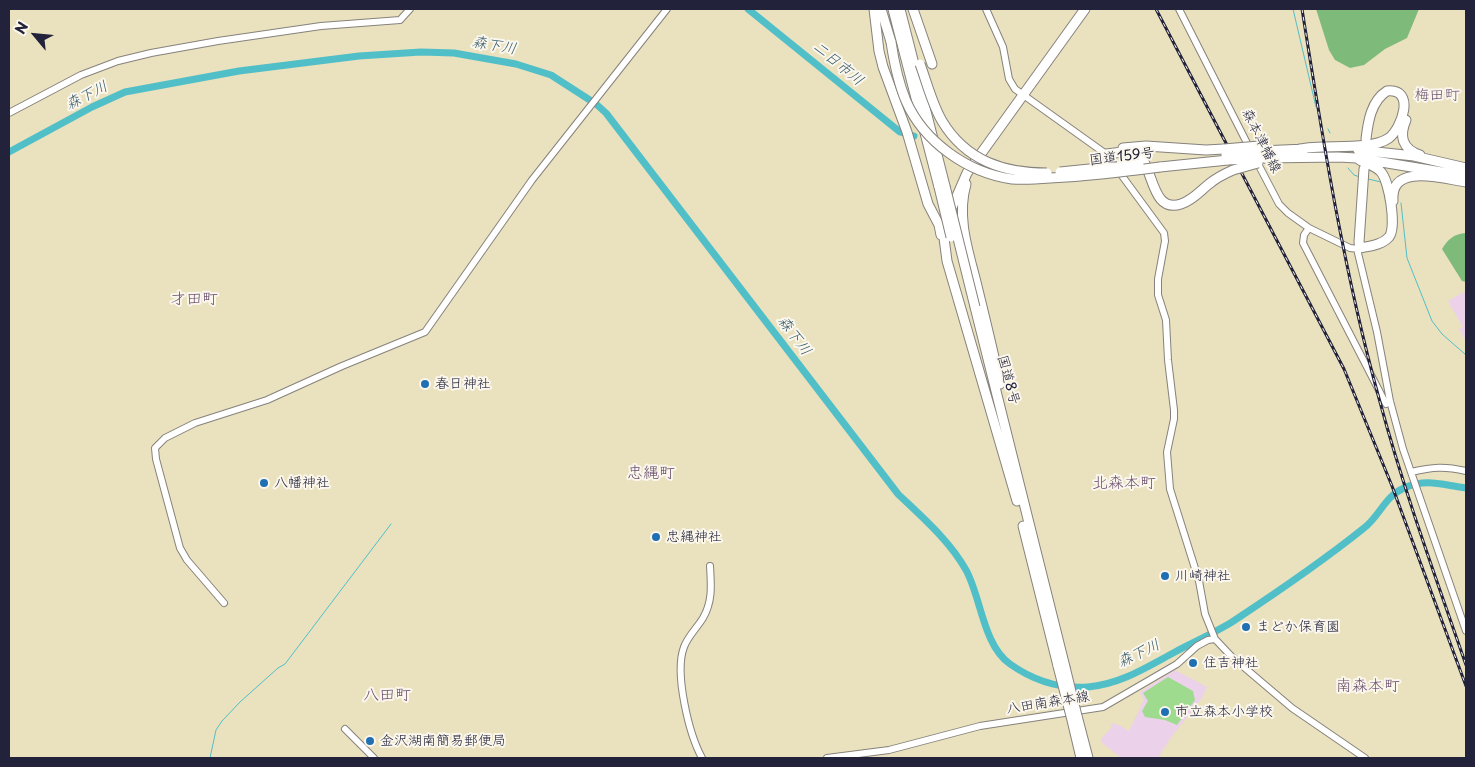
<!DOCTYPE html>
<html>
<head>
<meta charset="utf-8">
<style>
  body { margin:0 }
  #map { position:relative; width:1475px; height:767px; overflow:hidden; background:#eae1be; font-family:"Playpen Sans",sans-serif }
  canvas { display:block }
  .frame { position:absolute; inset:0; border:10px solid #22223b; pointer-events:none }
  .north { position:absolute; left:10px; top:10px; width:50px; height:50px; -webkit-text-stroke:4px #fbf7ec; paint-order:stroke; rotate:298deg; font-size:14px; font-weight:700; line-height:20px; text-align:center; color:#22223b }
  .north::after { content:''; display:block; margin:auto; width:18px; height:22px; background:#22223b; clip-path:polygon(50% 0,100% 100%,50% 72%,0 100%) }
</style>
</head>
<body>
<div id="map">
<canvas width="1475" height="767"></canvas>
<div class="frame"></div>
<div class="north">N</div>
</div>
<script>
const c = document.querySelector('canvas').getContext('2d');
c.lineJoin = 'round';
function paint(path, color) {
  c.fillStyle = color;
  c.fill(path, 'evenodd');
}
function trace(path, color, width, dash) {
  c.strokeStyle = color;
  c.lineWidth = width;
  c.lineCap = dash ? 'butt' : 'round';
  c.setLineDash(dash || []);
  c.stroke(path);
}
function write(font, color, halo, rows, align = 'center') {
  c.font = font + ' "Playpen Sans","Klee One",sans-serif';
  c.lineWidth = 4;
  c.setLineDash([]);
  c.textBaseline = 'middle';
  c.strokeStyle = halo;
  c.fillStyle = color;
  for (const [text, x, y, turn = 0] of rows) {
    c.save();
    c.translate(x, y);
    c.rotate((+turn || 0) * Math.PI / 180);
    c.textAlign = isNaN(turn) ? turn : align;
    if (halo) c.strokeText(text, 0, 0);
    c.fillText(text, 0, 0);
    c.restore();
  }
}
const built = new Path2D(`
  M1466 291V341L1459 329 1463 327 1448 301Z
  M1175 670 1207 687 1202 698 1172 736 1158 758H1121L1101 742V739L1111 728 1112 723 1121 726 1129 731 1144 700 1140 692Z`);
const green = new Path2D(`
  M1168 677 1193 691 1195 700 1177 725 1165 720 1145 717 1142 711 1148 701 1143 693Z`);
const forest = new Path2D(`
  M1316 9H1419L1407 38 1385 49 1364 65 1350 68 1335 60 1329 50Z
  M1466 233V282L1462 281 1442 249C1448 239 1454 234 1466 233Z`);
const stream = new Path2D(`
  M1293 9 1316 107
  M1328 129 1330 133
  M1348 168 1354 175 1360 177
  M1368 179 1381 182
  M1401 203 1407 258 1432 321 1442 334 1466 355
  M210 758 216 730 222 721 240 702 278 668 285 664 391 524`);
const river = new Path2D(`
  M748 9 900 132 914 136
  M9 152 92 107 125 92 239 71 359 56 421 52 454 53 516 64 551 75 596 104 606 113 898 494C922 517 949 540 966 570 981 597 983 645 1010 664 1034 681 1059 689 1088 687 1121 684 1147 667 1175 652 1194 642 1214 633 1232 622 1276 593 1323 561 1364 528 1380 516 1384 497 1404 488 1427 478 1442 485 1466 488`);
const secondary = new Path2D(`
  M986 9 1003 47 1009 79 1015 89 1106 154 1164 233 1165 241 1158 279V295L1166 320 1168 360 1174 410V419L1167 452 1170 489 1199 581 1205 614 1215 639 1232 657 1292 708 1365 758
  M1179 9 1250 149
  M9 113 81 75 118 61 151 53 218 41 321 26 400 20 410 9
  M1256 160 1279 204 1288 213 1309 228 1350 248 1359 249
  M1309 228 1304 235 1303 243 1386 404
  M1357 249 1377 332 1390 401 1403 449 1466 631
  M1411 472C1433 467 1444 466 1466 471
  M224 603 187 560 180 548 156 459 155 448 165 438 195 423 267 400 342 366 425 332 532 180 667 9
  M345 729 374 758
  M702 758C689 734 674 673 684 647 688 636 697 628 703 618 713 601 711 584 710 566
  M827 758 889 750 980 726 1103 707 1177 664 1197 646 1208 640 1215 639`);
const highway = new Path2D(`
  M874 9 879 51 883 67 907 132 928 204 939 225 941 235
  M881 9 891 42
  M893 9 939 187
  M900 9 945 186
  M913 9 932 64
  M1406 120C1399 136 1402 149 1420 155
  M1123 148 1146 146 1206 150 1224 149
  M1300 149C1324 144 1371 151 1389 138 1402 128 1416 88 1387 91 1371 101 1368 122 1366 139
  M1358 150 1414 156 1466 168
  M1261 151 1305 149
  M1106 154C1116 153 1128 150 1137 154 1154 164 1150 214 1181 204 1193 200 1200 191 1209 184 1216 178 1224 174 1233 170
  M1264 158 1338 157 1357 158 1466 176
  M1357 158C1364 164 1374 164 1381 172 1389 181 1397 227 1389 237 1382 245 1370 246 1360 248L1359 242 1364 169
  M1160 167 1228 160
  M966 184C956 219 969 253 977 286 985 319 993 351 1000 384
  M1393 201C1390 162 1444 179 1466 182
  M975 307 1065 667
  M1017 501 947 261 944 238 945 227 950 212 967 173 1085 9
  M1023 526 1058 666
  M1071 716 1081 758
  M1077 716 1088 758`);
const rail = new Path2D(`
  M1156 9 1344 369 1392 486 1466 686
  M1302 9C1323 141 1344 273 1380 402 1404 491 1436 578 1466 665`);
const highwayBridge = new Path2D(`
  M891 42C894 62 898 82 906 101 924 142 968 173 1012 179 1025 180 1038 179 1050 178 1087 176 1123 172 1160 167
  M920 64C927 83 932 104 942 121 966 161 1004 173 1047 173
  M1224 149 1259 146
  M1226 155 1260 151
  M1228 160 1264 158
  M1233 170 1258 163
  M1060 172 1139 164
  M945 186 975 307
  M939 187 951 237
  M1058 666 1071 716
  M1065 667 1077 716`);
const markers = [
  [425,384,5,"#1f6fb2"],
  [264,483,5,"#1f6fb2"],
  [656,537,5,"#1f6fb2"],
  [1165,576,5,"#1f6fb2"],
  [1246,627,5,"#1f6fb2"],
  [1193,663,5,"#1f6fb2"],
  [1165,712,5,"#1f6fb2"],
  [370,741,5,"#1f6fb2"]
];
const streetNames = [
  ["森本津幡線",1261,141,63],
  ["国道159号",1122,157,-7],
  ["国道8号",1008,380,75],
  ["八田南森本線",1048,703,-9]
];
const poiNames = [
  ["春日神社",435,384],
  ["八幡神社",274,483],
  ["忠縄神社",666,537],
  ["川崎神社",1175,576],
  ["まどか保育園",1256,627],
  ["住吉神社",1203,663],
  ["市立森本小学校",1175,712],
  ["金沢湖南簡易郵便局",380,741]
];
const waterNames = [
  ["森下川",494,46,10],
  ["二日市川",838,64,39],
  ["森下川",87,96,-27],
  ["森下川",794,336,53],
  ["森下川",1139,654,-26]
];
const neighbourhoodNames = [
  ["梅田町",1437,96]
];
const quarterNames = [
  ["才田町",194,300],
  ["忠縄町",651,474],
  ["北森本町",1124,484],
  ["南森本町",1368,687],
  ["八田町",387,696]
];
paint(built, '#ecd1ea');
paint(green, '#9edb8f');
paint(forest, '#7ebb7a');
trace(stream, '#51bfc8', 1);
trace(river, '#51bfc8', 7);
trace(secondary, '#86827c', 8);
trace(highway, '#86827c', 11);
trace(secondary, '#fff', 6);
trace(highway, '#fff', 9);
trace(rail, '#22223b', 3);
trace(rail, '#fbf7ec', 1, [4]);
trace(highwayBridge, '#86827c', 11, []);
trace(highwayBridge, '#fff', 9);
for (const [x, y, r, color] of markers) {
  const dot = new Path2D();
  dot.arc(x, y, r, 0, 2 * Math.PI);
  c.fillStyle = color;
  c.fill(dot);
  trace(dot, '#fbf7ec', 2);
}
write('14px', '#22223b', '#fbf7ec', streetNames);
write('14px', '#22223b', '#fbf7ec', poiNames, 'left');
write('italic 15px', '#32596c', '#fbf7ec', waterNames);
write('15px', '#6a4f6e', '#fbf7ec', neighbourhoodNames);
write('16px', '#6a4f6e', '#fbf7ec', quarterNames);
</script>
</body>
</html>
